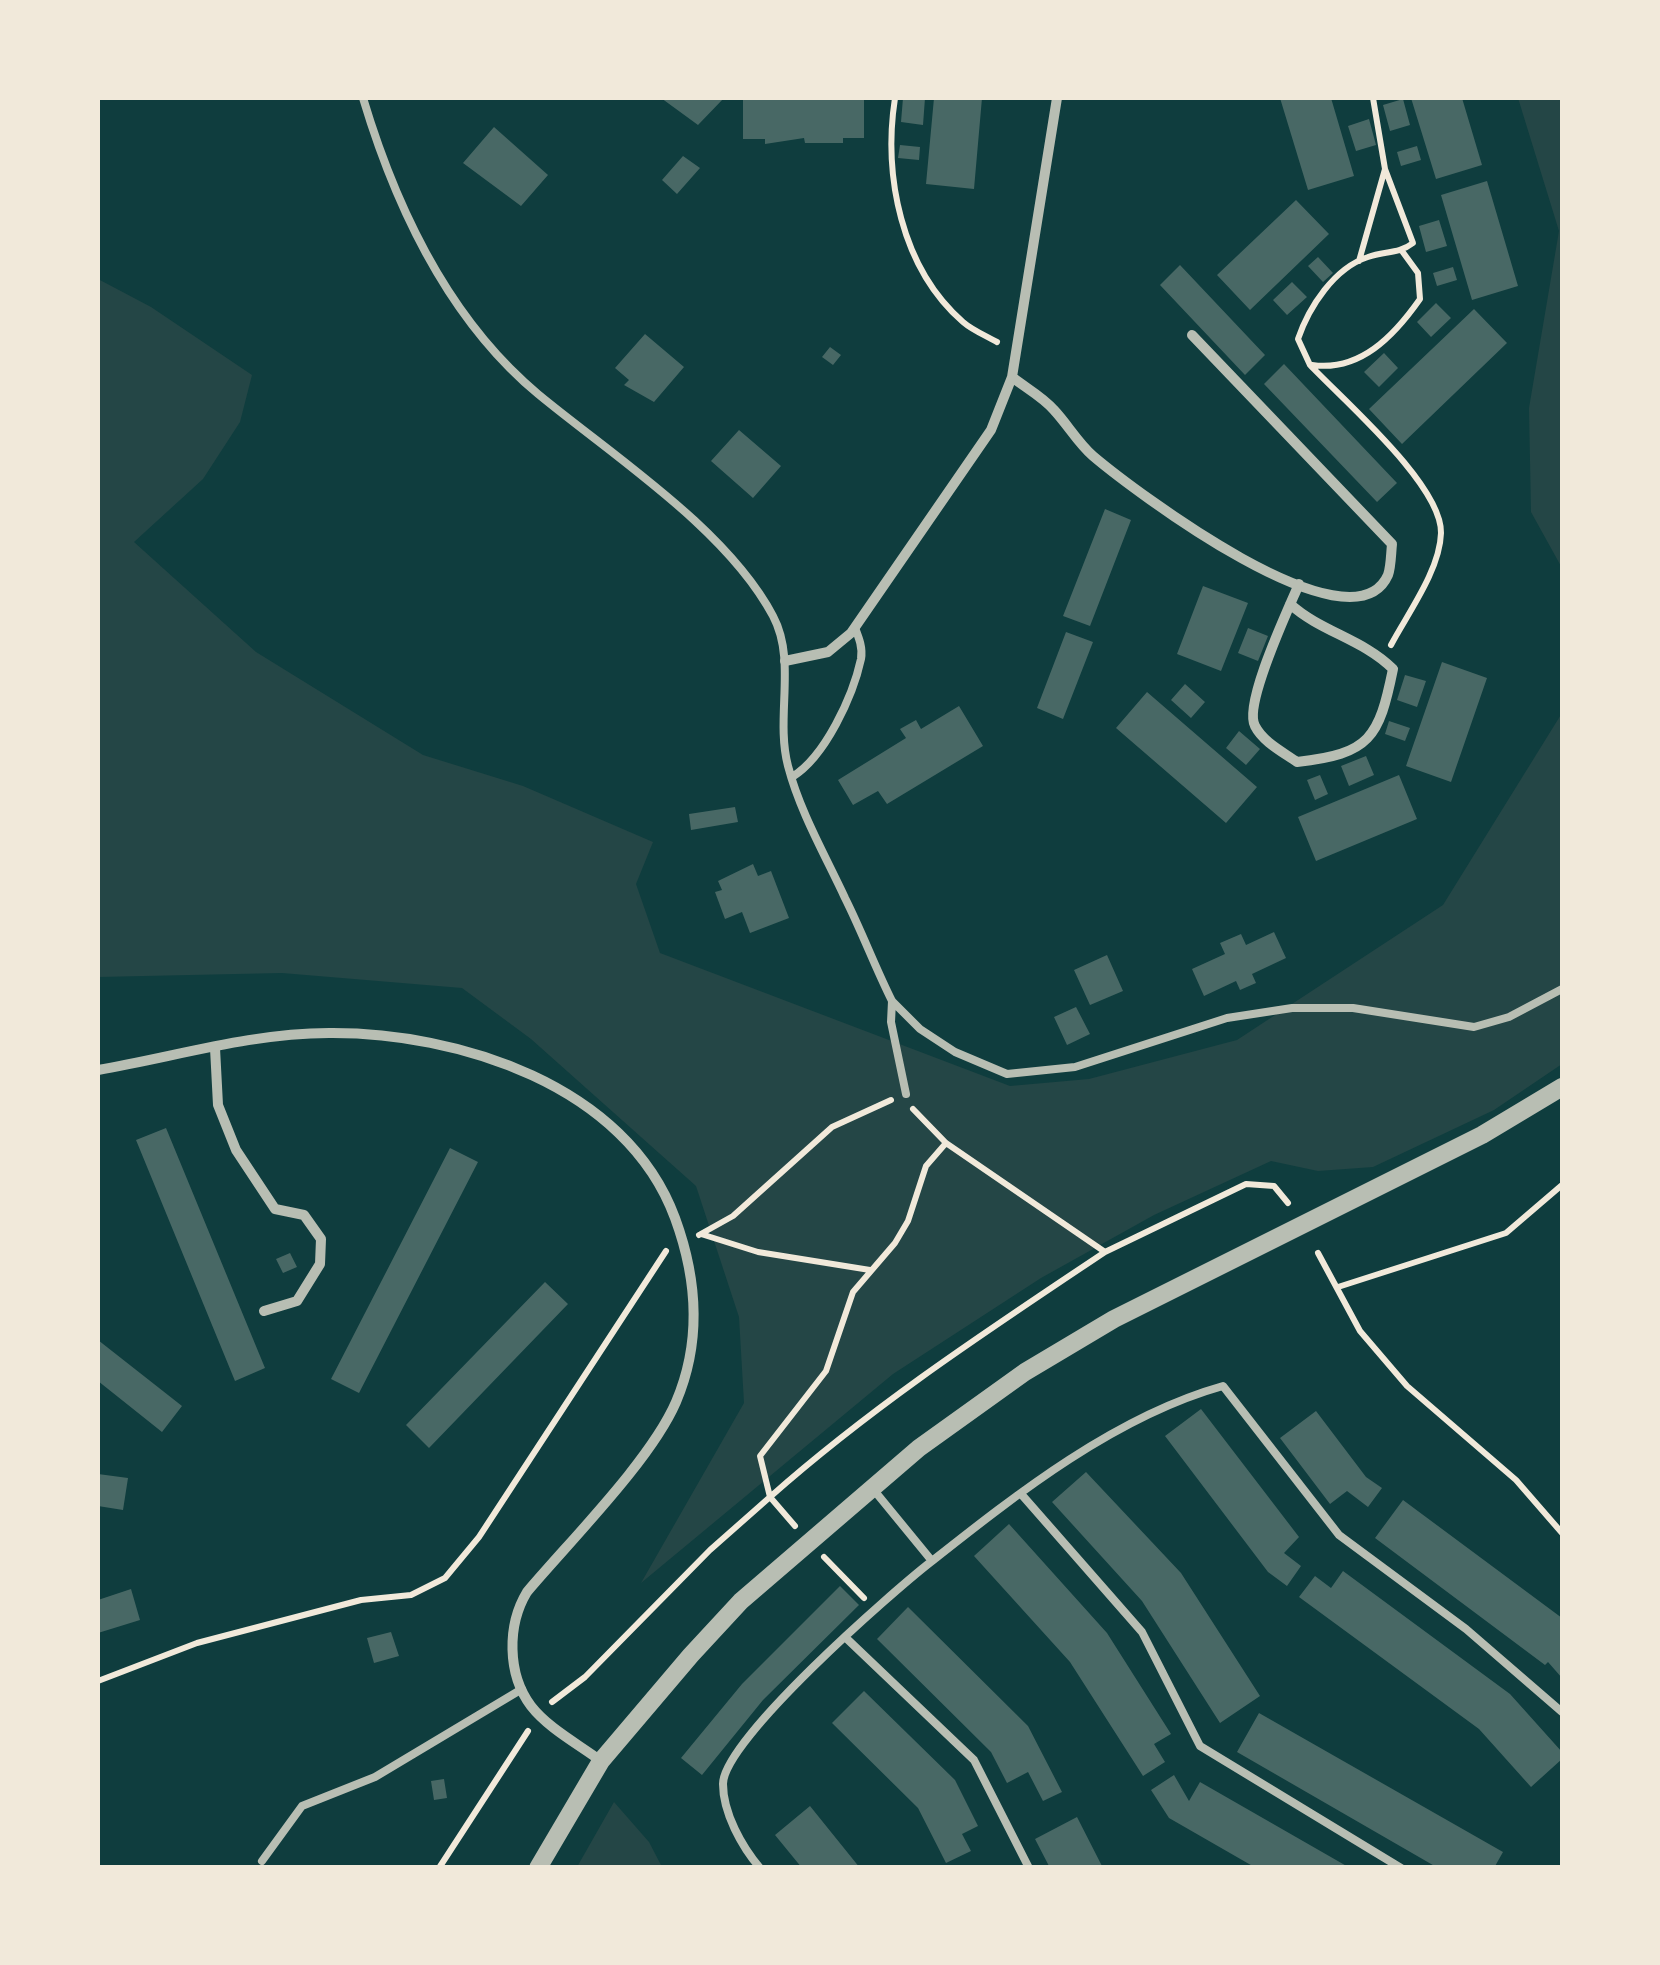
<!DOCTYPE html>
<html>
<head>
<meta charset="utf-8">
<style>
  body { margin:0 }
  #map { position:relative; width:1660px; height:1965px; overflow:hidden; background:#0f3d3e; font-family:Manrope,sans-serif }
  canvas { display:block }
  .frame { position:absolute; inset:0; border:100px solid #f1e9da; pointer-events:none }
</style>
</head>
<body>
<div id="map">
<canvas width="1660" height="1965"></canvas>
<div class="frame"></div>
</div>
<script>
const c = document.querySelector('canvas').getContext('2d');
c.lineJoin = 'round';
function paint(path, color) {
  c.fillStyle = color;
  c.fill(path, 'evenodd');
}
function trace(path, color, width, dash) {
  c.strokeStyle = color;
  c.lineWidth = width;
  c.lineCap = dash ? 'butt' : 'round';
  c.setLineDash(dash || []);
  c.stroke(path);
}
const green = new Path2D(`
  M1518 98H1562V568L1531 512 1529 408 1559 231Z
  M98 279 151 307 252 375 240 422 203 479 134 542 256 652 423 755 523 786 653 842 636 884 660 953 1010 1086 1089 1079 1237 1040 1443 905 1562 713V1064L1494 1110 1373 1167 1318 1171 1271 1161 1154 1215 1041 1278 893 1374 641 1583 744 1403 739 1317 696 1186 531 1039 462 988 282 973 98 977Z
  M614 1802 649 1842 662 1867H577Z`);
const building = new Path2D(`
  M661 98H724L698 125Z
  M743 98H864V138H843V143H805L804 138 765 144V139H743Z
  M903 98H925L923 125 901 122Z
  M934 98H982L974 189 926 184Z
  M1280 98H1331L1354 176 1308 190Z
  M1411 98H1462L1482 165 1436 179Z
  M1403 99 1410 125 1390 131 1383 105Z
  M1369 119 1376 145 1356 151 1348 126Z
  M494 127 548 175 521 206 463 163Z
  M900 145 920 147 919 160 898 158Z
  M1417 146 1421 160 1401 166 1397 152Z
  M683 156 700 168 677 194 662 180Z
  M1487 181 1518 286 1472 300 1441 195Z
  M1296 200 1329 234 1250 310 1217 275Z
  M1439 220 1447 246 1426 252 1419 226Z
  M1318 257 1333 273 1323 282 1308 266Z
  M1180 265 1265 355 1245 375 1160 285Z
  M1453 267 1457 280 1437 286 1433 273Z
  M1292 282 1307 297 1287 315 1273 300Z
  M1436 303 1451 318 1431 337 1417 322Z
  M1474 309 1507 343 1402 444 1369 409Z
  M645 334 684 367 654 402 624 385 629 380 615 368Z
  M830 347 841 355 833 365 822 357Z
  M1384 353 1398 368 1379 387 1364 372Z
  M1284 364 1397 483 1377 502 1264 384Z
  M739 430 781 466 753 498 711 461Z
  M1105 509 1131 520 1090 626 1063 616Z
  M1203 586 1248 603 1221 671 1177 654Z
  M1248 628 1268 636 1258 661 1238 653Z
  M1066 632 1093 642 1063 719 1037 708Z
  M1442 662 1487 678 1451 782 1406 766Z
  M1405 675 1426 681 1417 707 1397 700Z
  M1185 684 1205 702 1191 718 1171 700Z
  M1147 692 1257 787 1226 823 1116 728Z
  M959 706 983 746 887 804 878 791 853 805 838 780 906 738 900 729 916 720 921 729Z
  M1389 721 1410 728 1405 741 1385 734Z
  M1239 731 1260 749 1246 765 1226 748Z
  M1366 756 1374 775 1349 786 1341 766Z
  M1320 775 1328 794 1315 800 1307 780Z
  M1399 775 1417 819 1316 861 1298 817Z
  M735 807 738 822 691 830 689 814Z
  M753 864 758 876 771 871 789 918 750 933 742 912 725 919 715 892 722 890 718 881Z
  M1274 932 1286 958 1252 974 1256 983 1240 990 1236 981 1204 996 1192 969 1225 954 1220 943 1241 934 1246 945Z
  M1107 955 1123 991 1090 1005 1074 970Z
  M1076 1007 1090 1034 1067 1045 1054 1017Z
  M166 1128 265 1368 235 1381 136 1140Z
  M450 1148 478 1162 359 1393 331 1379Z
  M290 1253 297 1267 283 1273 276 1259Z
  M545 1282 568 1304 429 1448 406 1425Z
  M98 1340 182 1406 162 1432 98 1381Z
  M1201 1409 1299 1537 1284 1553 1301 1566 1287 1586 1268 1572 1165 1436Z
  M1316 1411 1366 1477 1382 1488 1368 1507 1347 1491 1330 1504 1280 1438Z
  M1086 1472 1181 1573 1260 1696 1220 1723 1142 1601 1052 1502Z
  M98 1474 128 1478 123 1510 98 1506Z
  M1403 1500 1562 1618V1678L1548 1662 1545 1665 1375 1538Z
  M1009 1524 1107 1633 1171 1734 1154 1744 1165 1762 1143 1776 1070 1662 974 1556Z
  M1343 1571 1510 1694 1562 1752V1759L1531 1787 1479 1729 1299 1597 1315 1576 1331 1588Z
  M840 1586 859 1605 763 1700 702 1775 681 1758 742 1684Z
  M131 1589 140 1620 98 1633V1600Z
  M908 1607 1028 1726 1062 1792 1043 1801 1028 1772 1007 1783 991 1752 877 1639Z
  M391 1632 399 1656 374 1663 367 1638Z
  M864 1691 955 1780 978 1826 962 1834 971 1851 946 1863 918 1808 832 1723Z
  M1259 1713 1503 1852 1494 1868H1438L1237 1752Z
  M1174 1775 1189 1801 1200 1782 1350 1868H1256L1169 1818 1151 1790Z
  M444 1779 447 1798 434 1800 431 1781Z
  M810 1806 860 1868H802L775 1835Z
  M1077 1817 1103 1868H1050L1035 1839Z`);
const path = new Path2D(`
  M895 98C883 175 901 268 963 322 972 330 986 336 997 342
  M1385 169 1413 243C1399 254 1385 251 1368 257 1334 268 1309 307 1298 339L1310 365C1343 400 1442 485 1441 533 1440 570 1408 613 1391 645
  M1359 261 1385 169 1373 98
  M1312 365C1360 372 1394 336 1420 299L1418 273 1402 251
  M913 1109 946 1143 1105 1252 1246 1184 1274 1186 1288 1203
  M701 1234 758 1252 870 1270
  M699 1235 733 1216 832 1127 891 1100
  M1318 1253 1360 1331 1407 1386 1516 1480 1562 1533
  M1338 1287 1506 1233 1562 1185
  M795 1526 770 1497C875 1404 990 1329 1105 1252
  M824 1557 864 1598
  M98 1681 197 1643 361 1600 411 1595 445 1578 479 1537 666 1251
  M552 1702 585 1677 710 1550 770 1497 760 1456 826 1371 853 1292 895 1243 908 1221 926 1166 946 1143
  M439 1868 528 1731`);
const service = new Path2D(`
  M363 98C396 208 448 319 538 394 613 456 727 529 773 616 797 661 775 717 788 766 800 812 825 855 845 898 862 932 875 967 892 1001L920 1029 955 1052 1007 1074 1075 1067 1227 1018 1292 1008H1353L1474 1027 1509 1017 1562 989
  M792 777C825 757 853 696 861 659 863 648 859 638 855 628
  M892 1001 891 1022 906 1094
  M1022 1495 1142 1632 1200 1746 1401 1868
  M932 1561C1018 1493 1116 1416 1223 1386L1339 1535 1466 1629 1562 1712
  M845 1637 974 1760 1029 1868
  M262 1861 302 1806 375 1777 522 1689
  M760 1868C742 1847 723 1813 723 1784 723 1740 892 1592 932 1561L873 1489`);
const minor = new Path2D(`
  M1012 377C1026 388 1043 397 1054 410 1068 425 1078 443 1093 456 1132 489 1352 656 1388 575 1391 567 1391 553 1392 544L1192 335
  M1290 604C1321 632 1363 639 1393 669 1379 738 1370 754 1297 762 1283 752 1263 742 1255 726 1243 705 1288 610 1299 584
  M785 661 828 652 851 633 991 430 1012 377 1057 98
  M215 1048 218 1105 236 1150 275 1209 304 1215 321 1239 320 1264 297 1301 264 1311
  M98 1070C174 1057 251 1033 329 1033 458 1032 626 1085 675 1218 697 1278 702 1341 676 1402 651 1460 570 1541 527 1592 507 1625 507 1674 531 1706 548 1728 578 1744 601 1761`);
const tertiary = new Path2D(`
  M538 1868 601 1761 691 1655 741 1601 919 1448 1025 1372 1114 1319 1482 1135 1562 1087`);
paint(green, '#244646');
paint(building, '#486865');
trace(path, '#f1e9da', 6);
trace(service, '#b8beb3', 8);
trace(minor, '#b8beb3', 10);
trace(tertiary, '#b8beb3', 18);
</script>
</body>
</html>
